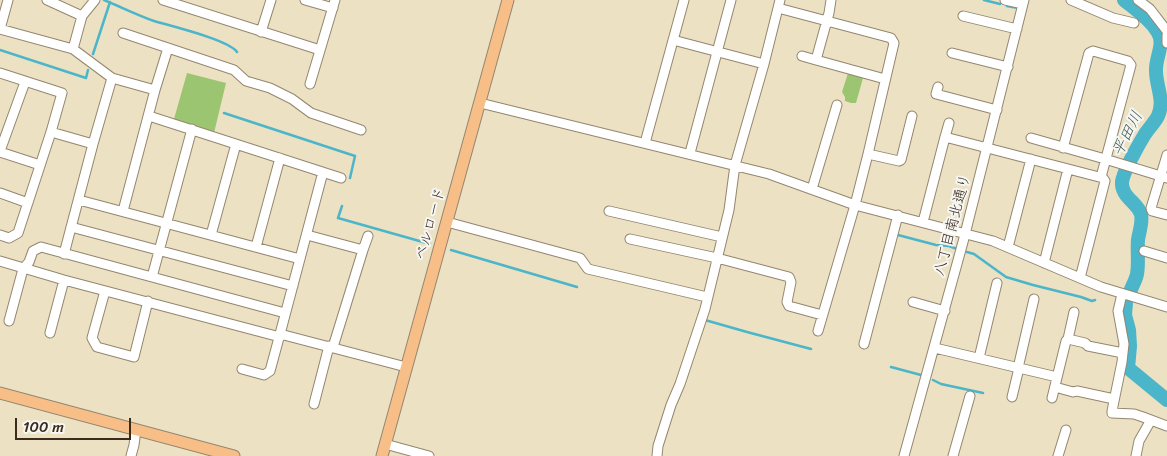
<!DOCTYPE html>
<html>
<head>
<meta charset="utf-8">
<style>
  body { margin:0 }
  #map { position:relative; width:1167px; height:456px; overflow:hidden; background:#ece1c2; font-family:Sriracha,sans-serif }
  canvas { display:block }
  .scale { position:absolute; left:15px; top:418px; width:116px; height:22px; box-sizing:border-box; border:2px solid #3b2a1e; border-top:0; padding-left:6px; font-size:15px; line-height:18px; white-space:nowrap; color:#3b2a1e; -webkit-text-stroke:4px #f6f6f2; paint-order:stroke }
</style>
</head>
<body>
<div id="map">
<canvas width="1167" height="456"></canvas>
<div class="scale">100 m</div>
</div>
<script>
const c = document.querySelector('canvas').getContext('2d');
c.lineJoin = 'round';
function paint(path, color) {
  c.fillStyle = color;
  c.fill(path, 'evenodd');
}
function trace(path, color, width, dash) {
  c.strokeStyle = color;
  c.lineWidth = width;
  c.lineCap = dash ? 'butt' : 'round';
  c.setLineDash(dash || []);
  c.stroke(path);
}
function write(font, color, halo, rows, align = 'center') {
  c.font = font + ' Sriracha,"Klee One",sans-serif';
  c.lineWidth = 4;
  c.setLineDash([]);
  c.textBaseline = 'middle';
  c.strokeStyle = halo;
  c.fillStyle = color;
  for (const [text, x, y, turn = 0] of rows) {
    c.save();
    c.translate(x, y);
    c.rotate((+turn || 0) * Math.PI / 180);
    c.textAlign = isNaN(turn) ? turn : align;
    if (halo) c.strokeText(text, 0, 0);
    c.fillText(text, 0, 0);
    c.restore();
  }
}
const green = new Path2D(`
  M187 73 226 83 214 133 174 119Z
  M848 73 863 78 856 103H851L845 101V97L842 92Z`);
const stream = new Path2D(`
  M104 0C121 7 137 15 154 21 171 26 229 40 237 52
  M984 0 1000 4
  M1007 6 1018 8
  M0 50 86 78 88 70
  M93 54 110 2
  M224 113 355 156 350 178
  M342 206 338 218 430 244
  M898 235 936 245 949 246 957 249
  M451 250 577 287
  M967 252 974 254 1006 277 1033 285 1081 297 1092 301 1095 300
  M1127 287 1132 288
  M705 320 747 332 811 349
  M891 367 921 375
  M933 380 941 384 983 393`);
const river = new Path2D(`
  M1124 0C1135 9 1149 18 1157 31 1166 44 1155 57 1156 71 1156 86 1165 101 1158 116 1155 122 1149 128 1145 134 1139 144 1123 172 1122 182 1121 197 1137 202 1141 214 1143 222 1139 232 1138 240 1137 251 1139 263 1137 274 1136 280 1132 286 1130 292
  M1126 303 1125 315 1129 330 1130 346 1128 368 1167 400`);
const minor = new Path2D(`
  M47 0 82 16
  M163 0 320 50
  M305 0 333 8
  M831 0 829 13 816 60 885 79
  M1005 0 1023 4
  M1071 0 1113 18 1134 23
  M1138 0 1150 9 1167 31
  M778 8 891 38 894 43 868 154 855 205 818 331
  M963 16 1017 29
  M0 29 73 49 112 78 155 90
  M0 29 8 0
  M261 32 271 0
  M123 33 234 70 246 81 270 88 292 99 311 113 361 130
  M1167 35V43
  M673 40 764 64
  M73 49 82 16 95 0
  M952 53 1008 67
  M802 56 816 60
  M0 73 62 93 51 132 18 233 9 238 0 235
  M310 84 335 0
  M938 87 936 94 997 110
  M480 103 769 174 855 205 993 241 1101 287 1167 307
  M149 116 341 178
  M51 132 93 144
  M945 137 949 123
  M1031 138 1105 159 1167 178
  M645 143 684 0
  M1063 148 1089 53 1093 51 1128 61 1131 65 1101 177
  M0 151 25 82
  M0 152 40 165
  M690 153 731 0
  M868 154 899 161 901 160 912 116
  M1167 155 1151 208 1152 211 1167 215
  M323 172 280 334 406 367
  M812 189 837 105
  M0 193 28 203
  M79 200 300 259
  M123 211 155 90 168 48
  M609 211 722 237
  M447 222 580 258 588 269 707 297
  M923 222 945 137 1103 178 1105 181 1080 278
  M71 227 293 286
  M211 235 236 144
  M307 235 363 250 333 347
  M630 239 717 258 789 277 791 282 787 302 789 306 822 315
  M256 247 280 158
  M1008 247 1031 159
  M363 250 368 236
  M1144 251 1167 258
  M64 254 93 144 112 78
  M0 261 64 280 280 337
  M1044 263 1068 169
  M152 277 192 129
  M105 291 92 338 97 347 134 357 148 301
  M1122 294 1118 311 1124 344 1122 362 1112 411V413L1134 414 1143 417 1167 426
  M913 302 945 311
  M9 321 23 269 29 262 33 251 41 247 285 313
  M50 333 64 280
  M1068 339 1085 343 1088 346 1123 353
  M864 344 898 215
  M935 348 1057 377
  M979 358 997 283
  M1018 368 1034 299
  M242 369 264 375 270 371 280 334
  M1055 387 1073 392 1077 391 1114 399
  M1012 397 1019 368
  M1052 398 1066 341 1068 339 1074 312
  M314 404 329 346
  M385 444 429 456
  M131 456 134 445 136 430
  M657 456 658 446 671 405 680 384 705 309 729 210 735 165 764 64 780 0
  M904 456 963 242 1024 0
  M953 456 970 396
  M1058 456 1066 430
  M1136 456 1139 441 1151 420`);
const major = new Path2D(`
  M0 393 234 456
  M382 456 508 0`);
const streetNames = [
  ["ベルロード",431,224,-74],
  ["八丁目南北通り",953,225,-75]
];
const waterNames = [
  ["平田川",1128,134,-63]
];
paint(green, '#9cc572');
trace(stream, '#4bb5c9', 2.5);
trace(river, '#4bb5c9', 14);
trace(minor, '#948670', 11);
trace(major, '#948670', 13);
trace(minor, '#fff', 9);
trace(major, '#f7be88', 11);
write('15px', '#3b2a1e', '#f6f6f2', streetNames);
write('italic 16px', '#415b5a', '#f6f6f2', waterNames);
</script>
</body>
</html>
